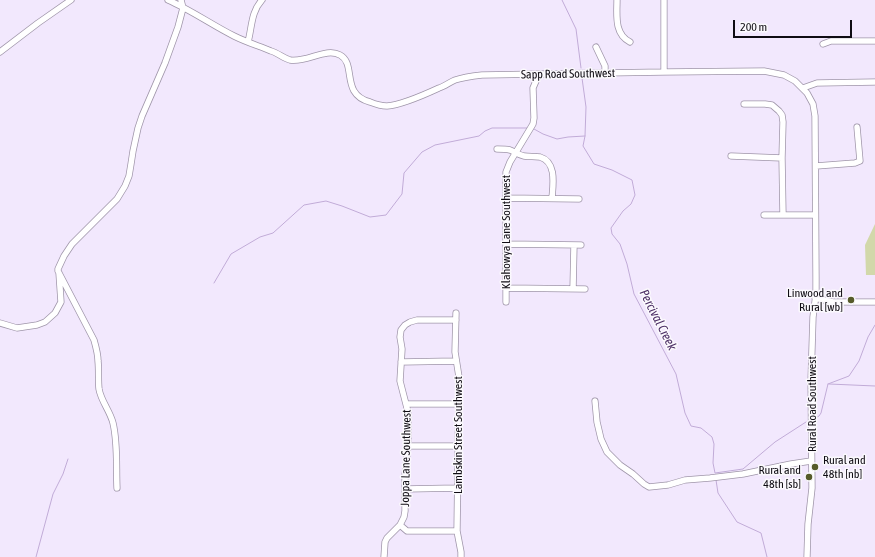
<!DOCTYPE html>
<html>
<head>
<meta charset="utf-8">
<style>
  body { margin:0 }
  #map { position:relative; width:875px; height:557px; overflow:hidden; background:#f2e8fd; font-family:"Asap Condensed",sans-serif }
  canvas { display:block }
  .scale { position:absolute; left:733px; top:20px; width:119px; height:18px; box-sizing:border-box; border:2px solid #0f0c13; border-top:0; padding-left:5px; font-size:12px; line-height:14px; white-space:nowrap; color:#0f0c13; -webkit-text-stroke:3px #fbf9fd; paint-order:stroke }
</style>
</head>
<body>
<div id="map">
<canvas width="875" height="557"></canvas>
<div class="scale">200 m</div>
</div>
<script>
const c = document.querySelector('canvas').getContext('2d');
c.lineJoin = 'round';
function paint(path, color) {
  c.fillStyle = color;
  c.fill(path, 'evenodd');
}
function trace(path, color, width, dash) {
  c.strokeStyle = color;
  c.lineWidth = width;
  c.lineCap = dash ? 'butt' : 'round';
  c.setLineDash(dash || []);
  c.stroke(path);
}
function write(font, color, halo, rows, align = 'center') {
  c.font = font + ' "Asap Condensed",sans-serif';
  c.lineWidth = 3;
  c.setLineDash([]);
  c.textBaseline = 'middle';
  c.strokeStyle = halo;
  c.fillStyle = color;
  for (const [text, x, y, turn = 0] of rows) {
    c.save();
    c.translate(x, y);
    c.rotate((+turn || 0) * Math.PI / 180);
    c.textAlign = isNaN(turn) ? turn : align;
    if (halo) c.strokeText(text, 0, 0);
    c.fillText(text, 0, 0);
    c.restore();
  }
}
const green = new Path2D(`
  M875 224V275H866L865 245Z`);
const stream = new Path2D(`
  M562 0 576 29 581 68
  M582 78 586 107 585 136 583 146 594 164 612 170 632 180 635 195 631 204 623 211 611 228 612 234 620 244 627 264 634 294 676 374 685 413 691 426 701 428 712 437 714 444 713 463 715 473 743 469 775 442 806 422
  M534 129 543 134 557 139 568 137 585 136
  M214 283 231 254 260 237 273 233 304 205 326 201 342 206 370 217 386 215 402 194 404 173 422 152 435 145 479 136 485 131 492 128H527
  M828 384 849 376 859 361 868 337 875 325
  M829 384 875 386
  M814 419 819 416 821 413 828 384
  M716 480 718 493 737 522 761 533 767 557
  M36 557 53 494 63 474 68 459`);
const minor = new Path2D(`
  M168 0C191 10 212 25 234 36 246 42 259 46 271 51 278 53 283 58 290 60 307 63 326 47 340 55 357 64 340 94 370 102 375 104 382 106 387 106 401 105 426 94 439 88 445 86 450 82 455 80 464 77 473 76 482 75L664 72 764 71 784 75 795 81 807 93 813 104 815 116 816 277V294L813 317 811 380 812 488 808 524 807 557
  M617 0C617 15 614 34 630 42
  M248 42C252 27 251 12 262 0
  M823 44 831 41H875
  M596 47 605 66V73
  M0 52 38 23 71 0
  M664 72V0
  M803 88 817 83 875 82
  M744 104H765L772 105 779 111 782 115 783 122 782 158 783 215
  M497 149C501 149 506 149 510 150 515 152 519 155 524 156 529 157 535 156 540 157 557 162 553 185 552 198
  M731 156 782 158
  M816 166 855 163 860 161 857 127
  M506 198 579 199
  M764 215H815
  M506 244 581 245
  M506 288 585 289
  M573 289 574 245
  M815 298 833 302H875
  M506 302V172L510 162 533 124 534 118 533 88 539 74
  M456 313 455 352 459 377 457 531 461 552V557
  M0 323 17 328 37 325 45 322 55 313 61 302 59 273
  M401 362 456 361
  M595 401 597 422 601 439 607 452 620 465 633 474 644 484 649 487 668 485 685 480 710 478 743 474 791 464 811 461
  M407 404H459
  M408 446H458
  M117 488C116 467 118 444 113 423 110 411 101 401 99 389 98 380 99 370 98 361 98 354 96 347 94 340L58 271V269L64 256 72 244 117 199 125 186 129 176 131 164 133 151 138 128 142 116 165 63 178 27 183 8 181 0
  M405 489 458 488
  M400 525 407 531H457
  M384 557 385 542 387 538 400 525 404 517 405 511V475L408 446V412L400 381 402 349 400 337 401 330 405 325 410 322 417 320H456`);
const markers = [
  [851,300,4,"#565b29"],
  [815,467,4,"#565b29"],
  [809,477,4,"#565b29"]
];
const streetNames = [
  ["Sapp Road Southwest",568,74,-1],
  ["Klahowya Lane Southwest",506,232,-90],
  ["Rural Road Southwest",812,404,-90],
  ["Lambskin Street Southwest",458,435,-90],
  ["Joppa Lane Southwest",406,458,-89]
];
const poiNames = [
  ["Linwood and",843,293],
  ["Rural [wb]",843,307],
  ["Rural and",823,460,"left"],
  ["48th [nb]",823,474,"left"],
  ["Rural and",801,470],
  ["48th [sb]",801,484]
];
const waterNames = [
  ["Percival Creek",658,320,63]
];
paint(green, '#d2d8aa');
trace(stream, '#c1abd7', 1);
trace(minor, '#9f95a9', 7);
trace(minor, '#fff', 5.5);
for (const [x, y, r, color] of markers) {
  const dot = new Path2D();
  dot.arc(x, y, r, 0, 2 * Math.PI);
  c.fillStyle = color;
  c.fill(dot);
  trace(dot, '#fbf9fd', 1.5);
}
write('12px', '#0f0c13', '#fbf9fd', streetNames);
write('12px', '#0f0c13', '#fbf9fd', poiNames, 'right');
write('italic 13px', '#4d3066', '#fbf9fd', waterNames);
</script>
</body>
</html>
